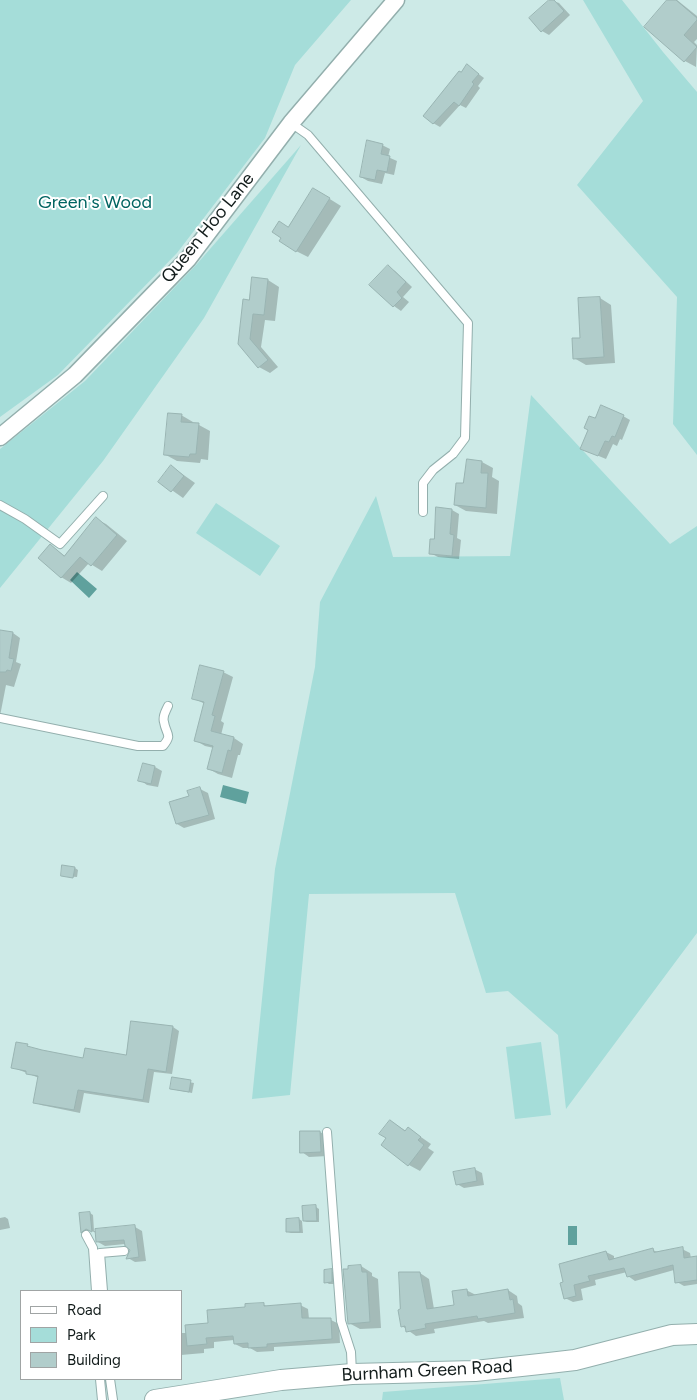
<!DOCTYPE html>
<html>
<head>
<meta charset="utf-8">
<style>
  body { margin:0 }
  #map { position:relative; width:697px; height:1400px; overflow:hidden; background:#cdeae7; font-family:Figtree,sans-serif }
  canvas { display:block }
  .legend { position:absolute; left:20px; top:1290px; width:162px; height:90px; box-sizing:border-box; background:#fff; border:1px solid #a0a4a4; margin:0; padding:6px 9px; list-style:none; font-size:15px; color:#121c1b }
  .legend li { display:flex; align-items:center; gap:10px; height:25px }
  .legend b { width:25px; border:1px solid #a0a4a4 }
</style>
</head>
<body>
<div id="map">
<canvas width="697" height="1400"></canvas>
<ul class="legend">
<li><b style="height:6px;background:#fff"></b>Road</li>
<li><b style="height:14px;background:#a5ddd9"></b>Park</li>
<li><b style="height:14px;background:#b1cdcb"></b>Building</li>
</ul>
</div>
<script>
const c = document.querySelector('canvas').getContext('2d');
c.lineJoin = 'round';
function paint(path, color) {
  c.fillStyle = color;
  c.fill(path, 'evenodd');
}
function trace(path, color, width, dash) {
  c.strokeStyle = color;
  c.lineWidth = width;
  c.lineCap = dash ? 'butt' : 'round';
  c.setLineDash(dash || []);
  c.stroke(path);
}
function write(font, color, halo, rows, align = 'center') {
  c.font = font + ' Figtree,sans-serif';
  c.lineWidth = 4;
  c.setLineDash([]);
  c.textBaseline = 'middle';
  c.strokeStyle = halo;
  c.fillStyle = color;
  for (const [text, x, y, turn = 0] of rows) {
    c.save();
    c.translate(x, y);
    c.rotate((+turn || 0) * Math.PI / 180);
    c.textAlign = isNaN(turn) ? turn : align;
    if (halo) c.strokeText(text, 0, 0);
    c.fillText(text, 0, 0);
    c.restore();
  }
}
const green = new Path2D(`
  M0 0H351L295 65 265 138 177 253 58 375 0 417Z
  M583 0H622L663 52 697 92V455L673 424 677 297 577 185 643 101Z
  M301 145 204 318 103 461 0 588V449L85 381 196 265Z
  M531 395 670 544 697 526V933L566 1109 558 1035 508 991 486 993 455 893 309 894 290 1095 252 1099 275 869 315 667 320 602 376 496 393 557 510 556Z
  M216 503 280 546 260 576 196 533Z
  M541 1042 551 1115 515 1119 506 1047Z
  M560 1378 564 1400H382L383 1392Z`);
const water = new Path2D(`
  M77 572 97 589 89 598 70 580Z
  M223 785 249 792 246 804 220 797Z
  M568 1226H577V1245H568Z`);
const shadow = new Path2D(`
  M551 0 559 3 570 15 549 35 542 31Z
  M669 0H677L697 16V39L694 42 697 45 696 67 685 61Z
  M468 66 484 78 478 86 480 88 466 108 460 105 440 127 433 123 461 74Z
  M382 145 390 149 388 157 397 161 394 175 385 173 382 184 368 181 361 177Z
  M325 196 341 206 308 257 296 251 289 228Z
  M388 267 395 271 412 287 403 297 409 302 401 311 394 306 371 285Z
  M253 278 268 280 279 287 275 321 265 320 261 347 278 367 270 373 259 367 239 343 250 302Z
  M600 298 611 305 615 363 586 365 574 358 582 339 579 299Z
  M181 415 193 422 192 424 199 425 210 431 208 460 201 459 200 463 177 461 166 455Z
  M623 416 630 420 622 440 620 439 617 446 613 444 606 459 589 452V430L596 420Z
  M482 462 493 468 492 477 499 481 497 514 466 511 455 505 464 485Z
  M171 466 195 483 183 498 159 481Z
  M452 510 459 514 457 538 461 540 459 559 438 557 430 553 435 541Z
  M96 519 106 524 127 541 102 571 89 563 71 583 61 577 50 545 65 556Z
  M0 631 13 633 20 638 16 662 21 664 14 687 6 685 0 716Z
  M223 672 233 677 221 721 224 723 221 735 234 738 243 744 240 755H238L232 778 218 774 209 769 214 748 205 746 195 740 205 704 193 698Z
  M144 764 155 767 162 771 158 787 147 785 140 780Z
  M200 789 208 793 215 819 184 828 177 824Z
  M75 868 78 870 77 877 62 876Z
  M173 1027 179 1031 172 1074 154 1072 149 1103 84 1093 80 1113 41 1105 35 1102 39 1078 12 1067 17 1044 27 1046 33 1049 84 1059 127 1056Z
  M173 1079 194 1083 192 1093 171 1089Z
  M390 1121 406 1131 408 1128 431 1144 428 1148 434 1152 420 1171 409 1165Z
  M320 1132 327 1136 328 1156 309 1157 302 1152Z
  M474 1169 482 1173 484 1185 464 1188 457 1184Z
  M316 1207 319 1209V1222H307L304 1221Z
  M90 1213 93 1215 94 1231 135 1227 142 1231 146 1261 135 1262 128 1258 131 1250 125 1244 105 1246 98 1242 96 1233 90 1230 85 1234 82 1232 80 1214Z
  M5 1217 8 1219 10 1228 0 1230V1218Z
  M299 1219 302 1221 303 1233H291L288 1232Z
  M682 1249 690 1253 691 1258 697 1257V1284L684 1286 677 1282 674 1270 635 1281 628 1276 627 1272 595 1280 596 1285 581 1289 583 1300 573 1302 565 1298 562 1283 606 1252 614 1256V1260L652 1250 658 1252Z
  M361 1266 372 1273V1276L378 1279 381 1328 360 1329 349 1323Z
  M331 1271 335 1273V1284H329L326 1282Z
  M420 1273 429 1279 434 1309 455 1306 466 1290 476 1295 508 1290 517 1296 518 1303 522 1306 524 1318 488 1323 484 1321 434 1329 435 1333 416 1336 402 1326Z
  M263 1304 268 1307 300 1305 308 1309 309 1319 331 1320 339 1324 340 1343 274 1347V1351L257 1352 250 1348H243L235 1344 234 1340 214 1342V1348L204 1349V1353L181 1355V1333H187L246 1309Z`);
const building = new Path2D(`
  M549 0H554L564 11 541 32 529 18Z
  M667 0H676L697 18V20L684 35 697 47 684 62 644 27Z
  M467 64 479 74 472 82 474 84 459 106 454 102 433 124 423 116 459 71 461 72Z
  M367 140 383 144 381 154 390 156 387 172 377 170 375 180 360 177Z
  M313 188 330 198 296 252 279 241 281 238 272 232 279 221 288 227Z
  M388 265 406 282 397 292 402 298 393 307 369 285Z
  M252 277 268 279 264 315 253 314 250 339 268 360 258 368 238 344 243 299 249 300Z
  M600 297 604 357 573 359 572 338H580L578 298Z
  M601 405 624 415 615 437 612 436 609 442 605 441 598 456 580 449 588 430 584 428 589 416 595 418Z
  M168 413 182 414 181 422 199 423 196 454H190L189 457 164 455Z
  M467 459 482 461 481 473H488L486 508 454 505 456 483H463Z
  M171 465 184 476 171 492 158 482Z
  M436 507 452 509 450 534 454 535 452 556 429 554 430 539H434Z
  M96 517 117 535 91 566 80 557 61 578 38 558 50 544 64 556Z
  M0 630 13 632 9 658 14 659 11 671 7 670 6 672H0Z
  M200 665 224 671 212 715 215 716 211 731 234 737 231 751 228 750 222 773 207 769 213 746 194 741 204 702 192 699Z
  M143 763 155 766 151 784 138 781Z
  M200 787 209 815 176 824 169 802 189 796 187 791Z
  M62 865 75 867 73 878 61 876Z
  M131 1021 173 1026 166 1072 148 1069 143 1100 78 1090 74 1110 33 1103 38 1076 26 1074V1071L11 1068 16 1042 28 1044 27 1046 42 1050 83 1058 85 1048 126 1055Z
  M172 1077 191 1080 189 1092 170 1089Z
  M390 1120 405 1131 408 1127 421 1137 418 1140 424 1145 408 1166 381 1145 386 1138 379 1134Z
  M300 1131H320L321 1152 300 1153Z
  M475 1168 477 1181 456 1185 453 1172Z
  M316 1205 317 1221H303L302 1206Z
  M90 1212 92 1232 86 1229 81 1233 79 1213Z
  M299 1218 300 1232H286V1219Z
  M135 1225 139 1257 126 1259 130 1250 125 1246 124 1240 96 1242 95 1229Z
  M683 1247 684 1258 697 1256V1280L675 1283 673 1265 627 1277 624 1268 588 1276 590 1281 574 1285 576 1296 564 1299 560 1283 563 1282 559 1264 606 1251 609 1260 653 1248 654 1252Z
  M361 1265 362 1272H367L370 1322 348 1324 343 1269H348V1266Z
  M332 1269V1282L324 1283V1270Z
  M399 1272H420L427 1309 454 1305 452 1291 467 1289 468 1296 508 1289 510 1300 513 1299 515 1313 478 1319 477 1316 425 1324 426 1328 406 1332 405 1326 401 1327 398 1310 400 1309Z
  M264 1303V1306L301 1303 302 1318H331L332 1339 267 1344V1347L248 1348V1343L234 1344 233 1336 206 1338 207 1344 187 1346 185 1325 208 1323 207 1310 245 1307V1304Z`);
const service = new Path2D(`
  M291 123 308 135 468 323 465 438 453 454 433 470 423 483V512
  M0 505 25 519 60 544 103 496
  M0 718 138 746H163C173 734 166 735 164 722 162 716 166 711 168 706
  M327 1132 341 1321 351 1352 352 1373
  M86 1235 93 1248 96 1291
  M103 1291 100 1253 124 1251
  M100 1379 102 1400
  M110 1379 113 1400`);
const minor = new Path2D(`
  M0 437 75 375 188 259 291 123 396 0`);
const tertiary = new Path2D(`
  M155 1400 281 1380 352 1374 475 1371 549 1363 575 1360 672 1335 697 1334`);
const parkNames = [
  ["Green's Wood",95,203]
];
const streetNames = [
  ["Queen Hoo Lane",208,228,-51],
  ["Burnham Green Road",427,1371,-3]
];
paint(green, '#a5ddd9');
paint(water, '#5fa19d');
paint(shadow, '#0003');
paint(building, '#b1cdcb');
trace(building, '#99b4b2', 1);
trace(service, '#93afad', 10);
trace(minor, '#93afad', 19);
trace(tertiary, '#93afad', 22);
trace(service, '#fff', 8);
trace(minor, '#fff', 16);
trace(tertiary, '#fff', 20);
write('18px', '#006461', '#fff', parkNames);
write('18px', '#121c1b', '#fff', streetNames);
</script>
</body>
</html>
